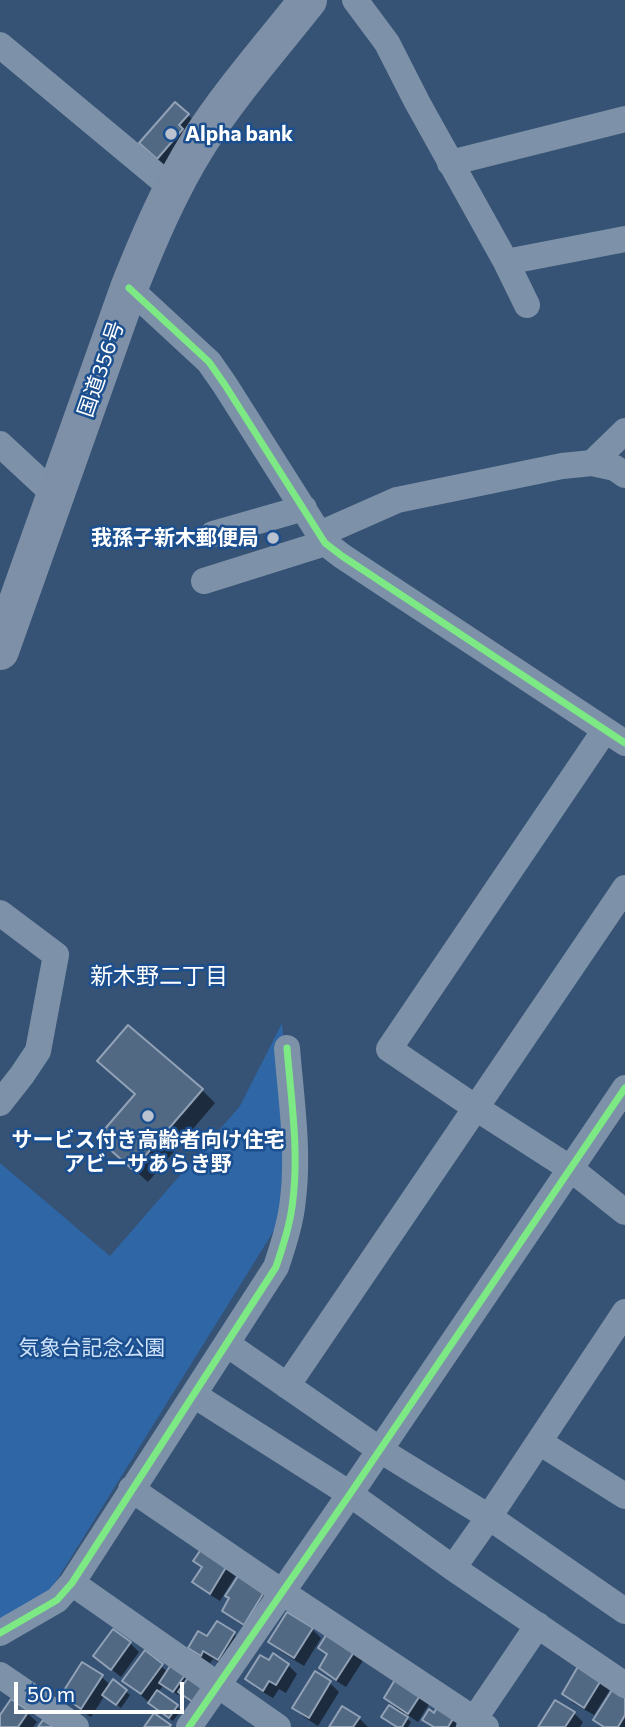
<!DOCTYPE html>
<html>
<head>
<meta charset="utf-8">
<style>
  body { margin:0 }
  #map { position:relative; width:625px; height:1727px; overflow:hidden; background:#365274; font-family:Commissioner,sans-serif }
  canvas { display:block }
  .scale { position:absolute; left:14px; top:1682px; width:170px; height:32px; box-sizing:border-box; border:4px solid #fff; border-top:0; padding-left:9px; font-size:21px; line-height:24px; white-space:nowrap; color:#fff; -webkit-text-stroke:5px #1b4f8f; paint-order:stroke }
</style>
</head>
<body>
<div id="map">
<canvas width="625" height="1727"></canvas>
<div class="scale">50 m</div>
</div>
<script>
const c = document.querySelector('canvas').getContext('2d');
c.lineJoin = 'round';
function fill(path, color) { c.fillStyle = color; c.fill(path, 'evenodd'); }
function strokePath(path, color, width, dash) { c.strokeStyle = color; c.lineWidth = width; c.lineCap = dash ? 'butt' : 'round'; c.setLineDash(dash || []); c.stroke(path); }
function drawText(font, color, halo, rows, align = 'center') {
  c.font = font + ' Commissioner,"Noto Sans JP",sans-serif'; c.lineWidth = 5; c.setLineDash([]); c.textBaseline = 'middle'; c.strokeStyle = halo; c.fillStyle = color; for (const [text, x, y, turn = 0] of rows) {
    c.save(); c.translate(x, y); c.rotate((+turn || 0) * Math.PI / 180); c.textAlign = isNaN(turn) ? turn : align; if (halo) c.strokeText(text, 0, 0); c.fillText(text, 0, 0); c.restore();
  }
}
fill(new Path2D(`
  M282,1023L289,1093L278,1224L52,1588L0,1620V1163L110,1256L240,1106Z`), '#2f66a5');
fill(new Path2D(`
  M188,115L197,124L167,167L150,152Z
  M99,1061L202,1090L215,1103L148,1182L113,1151L136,1095Z
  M202,1550L236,1575L220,1601L204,1591L195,1582L203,1569L196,1561Z
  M241,1575L274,1599L253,1632L233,1619L224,1610Z
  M312,1629L321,1638L304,1666L280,1651L271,1642Z
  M234,1634L243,1643L228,1668L213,1659L210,1663L199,1656L190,1647L208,1639Z
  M329,1634L364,1659L346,1687L330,1677L321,1668L328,1656L320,1648Z
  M130,1643L139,1652L121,1677L95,1656Z
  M145,1653L168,1672L173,1665L210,1688L180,1692L178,1695L164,1685L158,1692L181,1710L173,1721L154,1707L124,1680Z
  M269,1662L288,1665L297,1674L286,1693L279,1689L273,1698L256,1688L247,1679Z
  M83,1665L102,1677L111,1686L114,1682L130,1695L121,1708L105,1695L91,1717L72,1704L63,1695Z
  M581,1666L611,1688L594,1715L573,1703L564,1694Z
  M316,1674L330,1683L339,1692L318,1726L304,1717L295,1708Z
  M397,1680L429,1704L418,1722L405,1713L404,1715L411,1722L408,1727H397L383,1717L399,1711L386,1698Z
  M625,1700V1727H603L596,1720Z
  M27,1713L37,1722L33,1727H0V1718Z
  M574,1713L583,1722L580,1727H541Z
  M359,1718L368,1727H331Z
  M459,1719L455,1727H434L425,1720Z`), '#0007');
const building = new Path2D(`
  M175,102L189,114L179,125L183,129L157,159L139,143Z
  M128,1025L203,1089L133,1170L97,1138L135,1094L97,1061Z
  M202,1548L228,1564L210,1594L192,1582L202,1567L193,1561Z
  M240,1573L266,1589L244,1625L222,1611L229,1598L225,1596Z
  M287,1612L313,1628L294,1658L268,1642Z
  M217,1621L235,1632L218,1660L203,1651L201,1656L188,1648L198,1631L207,1636Z
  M113,1629L131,1642L111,1670L93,1656Z
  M328,1632L356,1649L336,1680L319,1668L327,1654L318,1648Z
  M145,1650L163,1664L141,1694L122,1681Z
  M273,1653L289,1664L276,1685L269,1681L263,1691L245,1679L260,1655L269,1660Z
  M82,1662L103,1675L81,1709L61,1695Z
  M172,1663L187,1672L173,1692L159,1683Z
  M580,1663L603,1677L584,1708L562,1694Z
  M315,1671L331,1681L309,1718L292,1708Z
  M192,1672L207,1682L193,1702L178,1692Z
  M396,1678L421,1694L408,1714L384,1698Z
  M113,1679L127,1690L116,1705L102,1695Z
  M157,1690L178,1705L169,1718L148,1703Z
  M612,1690L625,1698V1715L618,1727H604L593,1720Z
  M11,1699L29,1711L18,1727H0V1715Z
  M555,1700L575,1712L565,1727H538Z
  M439,1703L456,1714L448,1727H434L422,1720L429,1709L434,1713Z
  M389,1705L408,1717L402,1727H397L381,1717Z
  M342,1706L360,1717L353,1727H329Z
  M154,1713L171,1725L169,1727H144Z
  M43,1720L54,1727H38Z`);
fill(building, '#526984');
strokePath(building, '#92a2b6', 2);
strokePath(new Path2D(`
  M355,0L387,43L417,102L506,262L527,305
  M0,45L173,189
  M450,163L625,119
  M506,262L625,239
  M129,288L209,362L225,385L325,543L342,556L625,743
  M0,444L56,496
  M592,463L625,431
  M213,534L304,508
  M320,534L397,500L562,466L592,463L615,468L625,475
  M204,581L325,543
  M605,730L389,1049L476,1108L571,1169L625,1212
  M0,913L56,955L38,1051L22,1075L0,1103
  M227,1344L380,1450L489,1517L625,1611
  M287,1386L625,888
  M194,1395L350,1494L453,1568L625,1685
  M539,1442L625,1496
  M131,1489L282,1592L486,1727
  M453,1568L489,1517L625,1312
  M72,1583L278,1727
  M0,1633L57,1600L72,1583L276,1267C283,1246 291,1222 293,1199C299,1150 291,1098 287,1048
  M0,1675L76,1727
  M189,1727L350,1494L625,1088
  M469,1727L538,1625`), '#7d92a8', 26);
strokePath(new Path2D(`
  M0,651L129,288C149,238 170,188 199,142C231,92 271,47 308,0`), '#7e90a7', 38);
strokePath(new Path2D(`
  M129,288L209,362L225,385L325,543L342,556L625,743
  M0,1633L57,1600L72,1583L276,1267C283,1246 291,1222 293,1199C299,1150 291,1098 287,1048
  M189,1727L350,1494L625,1088`), '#7ce984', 7);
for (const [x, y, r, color] of [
  [171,134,7,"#b9c2ce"],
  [273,538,7,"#b9c2ce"],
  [148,1116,7,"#b9c2ce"]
]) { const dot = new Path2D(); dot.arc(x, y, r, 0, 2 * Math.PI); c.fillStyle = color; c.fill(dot); strokePath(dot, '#1b4f8f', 2.5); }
drawText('bold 21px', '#fff', '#1b4f8f', [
  ["Alpha bank",185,134],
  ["我孫子新木郵便局",259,538,"right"],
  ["サービス付き高齢者向け住宅",148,1140,"center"],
  ["アビーサあらき野",148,1164,"center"]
], 'left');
drawText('21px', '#fff', '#1b4f8f', [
  ["国道356号",101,369,-71]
]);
drawText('21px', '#cfe3fa', '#1b4f8f', [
  ["気象台記念公園",92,1348]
]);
drawText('23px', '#fff', '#1b4f8f', [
  ["新木野二丁目",159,976]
]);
</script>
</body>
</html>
